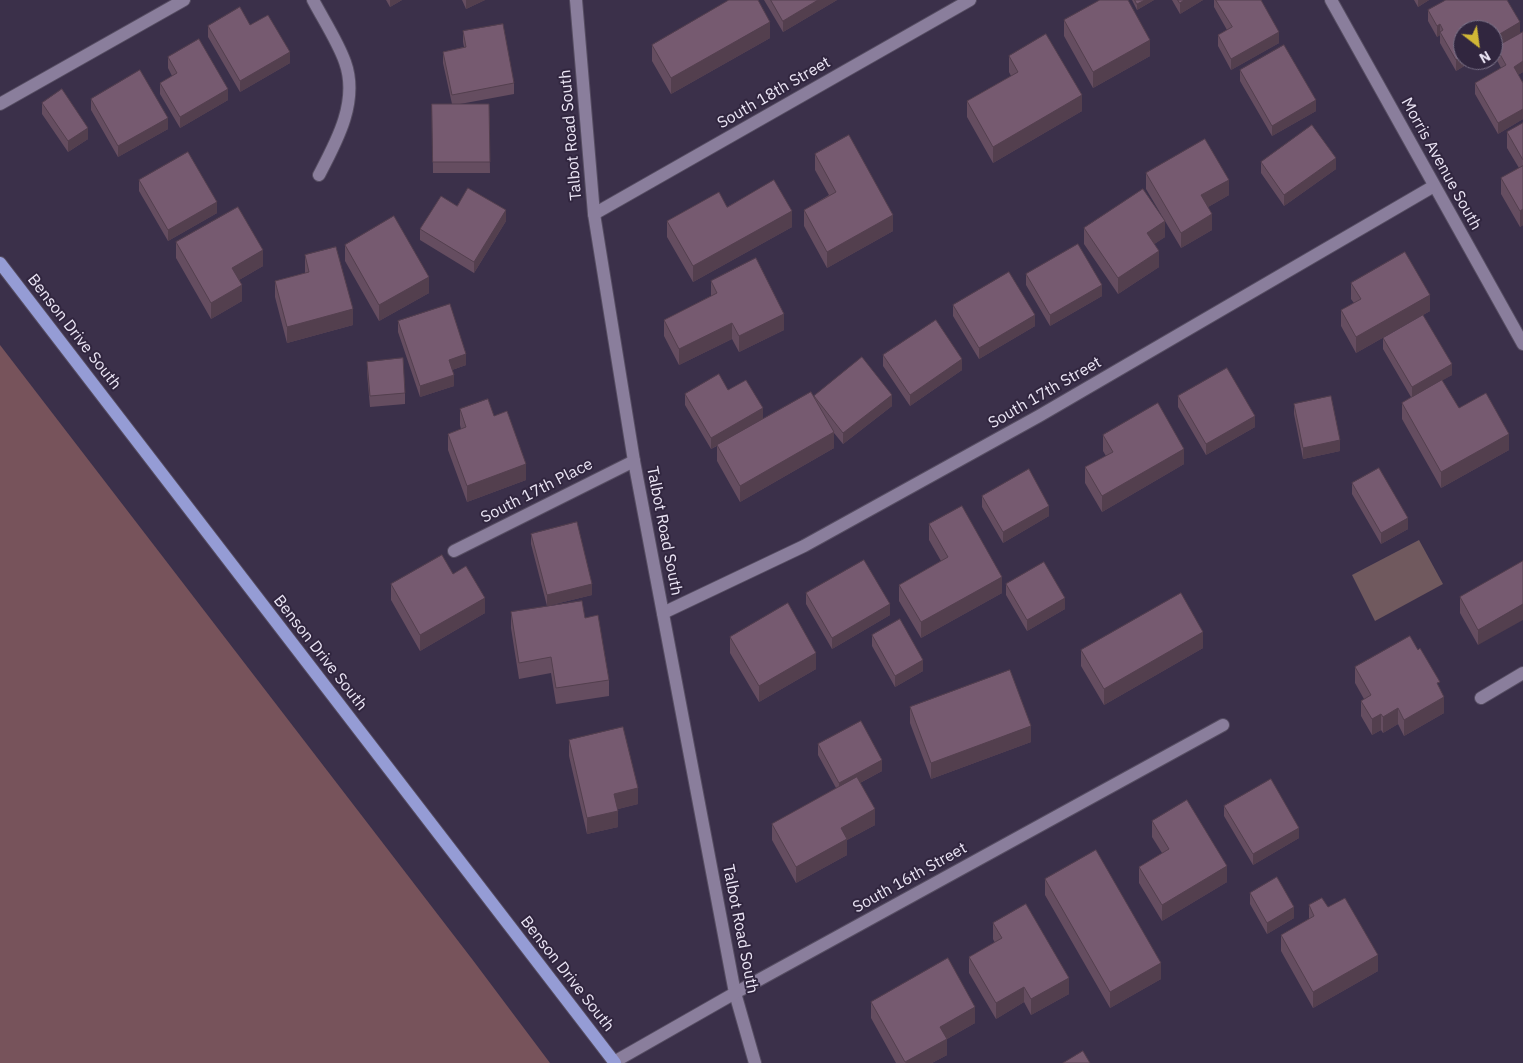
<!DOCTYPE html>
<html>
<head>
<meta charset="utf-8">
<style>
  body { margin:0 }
  #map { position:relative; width:1523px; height:1063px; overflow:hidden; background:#3b304a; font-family:"IBM Plex Sans",sans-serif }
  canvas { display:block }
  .north { position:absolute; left:1453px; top:20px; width:50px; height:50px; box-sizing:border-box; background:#31263f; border:1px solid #7b7288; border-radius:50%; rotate:150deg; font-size:14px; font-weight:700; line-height:20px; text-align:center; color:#ebe5f5 }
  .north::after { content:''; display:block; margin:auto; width:18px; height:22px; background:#d1b736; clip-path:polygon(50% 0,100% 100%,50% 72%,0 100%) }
</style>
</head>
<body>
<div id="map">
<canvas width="1523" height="1063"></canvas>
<div class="north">N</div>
</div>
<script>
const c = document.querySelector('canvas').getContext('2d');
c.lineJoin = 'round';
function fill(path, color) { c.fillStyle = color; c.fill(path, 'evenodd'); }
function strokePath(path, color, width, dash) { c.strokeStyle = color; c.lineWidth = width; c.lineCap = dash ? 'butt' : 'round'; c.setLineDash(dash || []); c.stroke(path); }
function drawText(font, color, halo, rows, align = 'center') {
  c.font = font + ' "IBM Plex Sans",sans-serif'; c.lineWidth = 4; c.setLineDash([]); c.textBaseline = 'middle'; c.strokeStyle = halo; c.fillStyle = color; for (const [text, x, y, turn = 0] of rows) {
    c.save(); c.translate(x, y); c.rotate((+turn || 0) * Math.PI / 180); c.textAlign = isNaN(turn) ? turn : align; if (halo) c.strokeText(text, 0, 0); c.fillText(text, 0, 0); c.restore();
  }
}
fill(new Path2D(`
  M1419,540L1443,584L1375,621L1352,575Z`), '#70595e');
fill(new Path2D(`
  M0,345L472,959L550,1063H0Z`), '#77535b');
const lane = new Path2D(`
  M1481,698L1523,673`);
const street = new Path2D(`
  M313,0C323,19 338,42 345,62C359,101 337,141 319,175
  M1331,0L1523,344
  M0,104L184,0
  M594,214L970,0
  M454,551L634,461
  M663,613L804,546L1039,416L1434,186
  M755,1063L735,993L1223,725`);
const secondary = new Path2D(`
  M576,0L594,214L634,461L735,993L614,1062`);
const primary = new Path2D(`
  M0,263L615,1063`);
strokePath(lane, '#564d62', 14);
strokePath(street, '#564d62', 14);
strokePath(secondary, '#564d62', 14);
strokePath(primary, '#564d62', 14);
strokePath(lane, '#8a7e9c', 12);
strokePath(street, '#8a7e9c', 12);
strokePath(secondary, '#8a7e9c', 12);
strokePath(primary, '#959cd5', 12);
fill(new Path2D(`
  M386,0H402L390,7Z
  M462,0H485L466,9Z
  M764,0H837L783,32Z
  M1132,0H1154L1137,10Z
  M1172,0H1203L1180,14Z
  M1214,0H1261L1279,43L1231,70L1218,46V35L1227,30L1214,7Z
  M1414,0H1429L1418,7Z
  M1428,10L1520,33L1523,32V72L1518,75L1523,83V119L1498,134L1475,94V83L1501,68L1496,58V47L1456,71L1440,43V35L1437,37L1428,21Z
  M1064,20L1150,56L1093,88L1064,36Z
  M250,25L290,63L240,92L208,37V26Z
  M463,31L514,83V94L460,104H489L490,173H433L432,104H452L443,63V52L464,47L463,42Z
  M770,38L671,94L652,61V45Z
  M1009,56L1082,111L993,163L967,117V101L1011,76L1009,72Z
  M168,57L228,100L180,128L160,94V83L172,76L168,68Z
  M1240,70L1316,111L1272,136L1240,81Z
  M91,99L168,129L118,157L91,110Z
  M42,103L88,139L68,152L42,114Z
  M1523,123V225L1520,227L1501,194V178L1519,168L1507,148V132Z
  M815,154L893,231L827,268L804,226V210L829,195L815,170Z
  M1261,162L1336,169L1284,206L1261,173Z
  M1146,173L1229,195L1208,207L1212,230L1181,248L1146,189Z
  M139,180L217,213L168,241L139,191Z
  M457,206L506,221L474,273L420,240V229Z
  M727,207L792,227L693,282L667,237V221Z
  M1084,228L1165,237L1154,244L1159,267L1118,294L1084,244Z
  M176,242L263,266L239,280L242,301L211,319L176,258Z
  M345,245L429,293L379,321L345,261Z
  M305,255L353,325L287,343L275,297V281L305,273Z
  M1026,274L1102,296L1050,326L1026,285Z
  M711,281L784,330L739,352L732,339L679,365L664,336V320L711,296Z
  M1351,283L1430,311L1356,353L1341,326V310L1354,303L1351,299Z
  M953,305L1035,326L979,359L953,316Z
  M398,321L466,365L452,370L454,386L420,397L398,332Z
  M1383,338L1452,375L1442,380L1459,408L1509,450L1441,488L1402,419V403L1411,397L1383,349Z
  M883,355L962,370L910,406L883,366Z
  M367,362L405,393V404L370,407L367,373Z
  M728,390L763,419L814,397L892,406L843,444L834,433V448L740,502L717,461V446L711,449L685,405V394Z
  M1178,396L1255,427L1206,455L1178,407Z
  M1294,404L1340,451L1303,459L1294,414Z
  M460,409L494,416L526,480L467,502L448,450V434L461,429L460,425Z
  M1103,435L1184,464L1102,512L1085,483V467L1106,456L1103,451Z
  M1352,483L1408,529L1381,544L1352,494Z
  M982,496L1049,516L1003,543L982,507Z
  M929,524L1002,593L921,638L899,601V585L941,561L929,540Z
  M531,534L592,595L547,606L531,544Z
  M1523,561L1478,645L1460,613V597Z
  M453,574L485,613L420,651L391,600V584Z
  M1006,584L1065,609L1027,631L1006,595Z
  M806,593L890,615L832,649L806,604Z
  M511,612L585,618L609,680V696L556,704L551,673L519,679L511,628Z
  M872,635L923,671L895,687L872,646Z
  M730,637L816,669L759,702L730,653Z
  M1203,648L1104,705L1081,666V650Z
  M1355,667L1440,689L1444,713L1404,736L1398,724L1383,733L1381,730L1372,735L1361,716V701L1364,699L1355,683Z
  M910,707L1031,742L931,779L910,723Z
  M569,740L638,804L618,809V827L587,834L569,756Z
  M818,744L882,771L860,783L875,825L847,840V855L796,883L772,840V824L836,788L818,755Z
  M1224,806L1299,838L1253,865L1224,816Z
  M1152,821L1227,882L1162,921L1139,883V867L1162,853L1152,837Z
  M1045,879L1161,979L1110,1008L1045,895Z
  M1250,893L1294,918L1267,934L1250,904Z
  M1309,905L1328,907L1378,971L1313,1008L1281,951V935L1309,919Z
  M993,923L1069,994L1031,1015L1024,1002L996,1019L969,973V957L995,943L993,939Z
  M871,1002L975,1023L947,1039V1055L932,1063H896L871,1018Z`), '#654d60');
fill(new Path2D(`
  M390,0H402L390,7Z
  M466,0H485L466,9Z
  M818,0H837L783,32V21Z
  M1145,0H1154L1137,10V4Z
  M1184,0H1203L1180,14V3Z
  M1418,0H1429L1418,7Z
  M770,22V38L671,94V78Z
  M1520,22V33L1493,49V38Z
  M1440,24V35L1437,37V26Z
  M1279,32V43L1231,70V59Z
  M1150,40V56L1093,88V72Z
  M290,52V63L240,92V81Z
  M1463,55V60H1474L1456,71V60Z
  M1523,61V72L1514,77V67Z
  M228,89V100L180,128V117Z
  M1082,95V111L993,163V147Z
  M1316,100V111L1272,136V126Z
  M1523,109V119L1498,134V123Z
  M168,118V129L118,157V146Z
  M88,128V139L68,152V141Z
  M1336,158V169L1284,206V195Z
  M1229,180V195L1201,211V195Z
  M217,202V213L168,241V230Z
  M1523,209V225L1520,227V211Z
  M506,210V221L474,273V262Z
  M792,211V227L693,282V266Z
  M1212,214V230L1181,248V233Z
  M893,215V231L827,268V252Z
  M1165,221V237L1147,249V233Z
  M263,250V266L232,284V268Z
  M1159,251V267L1118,294V278Z
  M429,277V293L379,321V305Z
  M242,285V301L211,319V303Z
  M1102,285V296L1050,326V315Z
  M1430,295V311L1356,353V337Z
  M353,309V325L287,343V327Z
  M784,314V330L739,352V336Z
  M1035,315V326L979,359V348Z
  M732,323V339L679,365V349Z
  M466,354V365L449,371V360Z
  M962,359V370L910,406V395Z
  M1452,364V375L1412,398V387Z
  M454,375V386L420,397V386Z
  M892,395V406L843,444V433Z
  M763,408V419L711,449V438Z
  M1255,416V427L1206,455V444Z
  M834,432V448L740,502V486Z
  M1509,434V450L1441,488V472Z
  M1340,440V451L1303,459V448Z
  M1184,449V464L1102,512V496Z
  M526,464V480L467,502V486Z
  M1049,506V516L1003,543V532Z
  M1408,518V529L1381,544V533Z
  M1002,577V593L921,638V622Z
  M592,584V595L547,606V595Z
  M485,598V613L420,651V635Z
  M1065,598V609L1027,631V620Z
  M890,604V615L832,649V638Z
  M1523,604V620L1478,645V630Z
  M1203,632V648L1104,705V689Z
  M816,653V669L759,702V686Z
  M923,660V671L895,687V676Z
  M1444,697V713L1404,736V720Z
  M1398,708V724L1383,733V717Z
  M1381,714V730L1372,735V719Z
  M1031,726V742L931,779V763Z
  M882,760V771L839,794V783Z
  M638,788V804L614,810V794Z
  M875,809V825L847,840V855L796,883V867L841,828Z
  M618,811V827L587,834V818Z
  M1299,828V838L1253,865V854Z
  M1227,866V882L1162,921V905Z
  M1294,907V918L1267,934V923Z
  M1378,955V971L1313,1008V992Z
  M1161,963V979L1110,1008V992Z
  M1069,978V994L1031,1015V999Z
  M1024,987V1002L996,1019V1003Z
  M975,1007V1023L947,1039V1055L932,1063H905L940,1027Z`), '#533f4e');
const building = new Path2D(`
  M729,0H758L770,22L671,78L652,45Z
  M771,0H818L783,21Z
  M1100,0H1128L1150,40L1093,72L1064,20Z
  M1135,0H1145L1137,4Z
  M1178,0H1184L1180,3Z
  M1216,0H1261L1279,32L1231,59L1218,35L1232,27Z
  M1446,0H1507L1520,22L1493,38V30H1463V55L1456,60L1440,32L1443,30L1440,24L1437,26L1428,10Z
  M240,7L250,25L268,15L290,52L240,81L208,26Z
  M503,24L514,83L452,95L443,52L466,47L463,31Z
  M1523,32V61L1514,67L1523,83V109L1498,123L1475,83L1506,65L1496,47Z
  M1046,34L1082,95L993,147L967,101L1018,72L1009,56Z
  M199,39L228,89L180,117L160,83L177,73L168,57Z
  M1284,45L1316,100L1272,126L1240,70Z
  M140,70L168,118L118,146L91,99Z
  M62,89L88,128L68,141L42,103Z
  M432,104H489L490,162H433Z
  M1523,123V160L1507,132Z
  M1312,125L1336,158L1284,195L1261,162Z
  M849,135L893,215L827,252L804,210L836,192L815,154Z
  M1205,139L1229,180L1201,195L1212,214L1181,233L1146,173Z
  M188,152L217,202L168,230L139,180Z
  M1523,166V209L1520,211L1501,178Z
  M774,180L792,211L693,266L667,221L719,192L727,207Z
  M468,188L506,210L474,262L420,229L441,196L457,206Z
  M1143,189L1165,221L1147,233L1159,251L1118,278L1084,228Z
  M238,207L263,250L232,268L242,285L211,303L176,242Z
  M394,216L429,277L379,305L345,245Z
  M1078,244L1102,285L1050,315L1026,274Z
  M336,247L353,309L287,327L275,281L309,272L305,255Z
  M1405,252L1430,295L1356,337L1341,310L1361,299L1351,283Z
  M756,258L784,314L739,336L732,323L679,349L664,320L717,293L711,281Z
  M1009,272L1035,315L979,348L953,305Z
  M450,304L466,354L449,360L454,375L420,386L398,321Z
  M1423,315L1452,364L1412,387L1383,338Z
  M936,320L962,359L910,395L883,355Z
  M862,357L892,395L843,433L814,396Z
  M403,358L405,393L370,396L367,362Z
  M1227,368L1255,416L1206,444L1178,396Z
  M719,374L728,390L746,380L763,408L711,438L685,394Z
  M1442,380L1459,408L1486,393L1509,434L1441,472L1402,403Z
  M811,392L834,432L740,486L717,445Z
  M1331,396L1340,440L1303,448L1294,404Z
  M488,399L494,416L507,411L526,464L467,486L448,434L466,427L460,409Z
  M1158,403L1184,449L1102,496L1085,467L1113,452L1103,435Z
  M1379,468L1408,518L1381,533L1352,483Z
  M1029,469L1049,506L1003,532L982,496Z
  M962,506L1002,577L921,622L899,585L948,557L929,524Z
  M577,522L592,584L547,595L531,534Z
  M442,555L453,574L466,566L485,598L420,635L391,584Z
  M864,560L890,604L832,638L806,593Z
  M1523,561V604L1478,630L1460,597Z
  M1044,562L1065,598L1027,620L1006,584Z
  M1181,593L1203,632L1104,689L1081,650Z
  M582,601L585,618L598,615L609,680L556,688L551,657L519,663L511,612Z
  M788,603L816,653L759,686L730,637Z
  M900,619L923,660L895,676L872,635Z
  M1410,636L1418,650L1420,648L1440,682L1437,683L1444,697L1404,720L1398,708L1383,717L1381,714L1372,719L1361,701L1371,695L1355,667Z
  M1010,670L1031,726L931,763L910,707Z
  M861,721L882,760L839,783L818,744Z
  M623,727L638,788L614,794L618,811L587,818L569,740Z
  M857,777L875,809L841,828L847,839L796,867L772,824Z
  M1271,779L1299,828L1253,854L1224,806Z
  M1187,800L1227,866L1162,905L1139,867L1169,849L1152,821Z
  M1096,850L1161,963L1110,992L1045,879Z
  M1277,877L1294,907L1267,923L1250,893Z
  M1322,898L1328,907L1345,898L1378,955L1313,992L1281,935L1314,916L1309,905Z
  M1026,904L1069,978L1031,999L1024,987L996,1003L969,957L1002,938L993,923Z
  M948,958L975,1007L940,1027L947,1039L905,1062L871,1002Z
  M1083,1051L1090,1063H1063Z`);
fill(building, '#765a70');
strokePath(building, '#533f4e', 1);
drawText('16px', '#ebe5f5', '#31263f', [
  ["South 18th Street",774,93,-30],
  ["Talbot Road South",571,135,-95],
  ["Morris Avenue South",1441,164,61],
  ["Benson Drive South",74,332,52],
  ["South 17th Street",1045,393,-30],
  ["South 17th Place",537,491,-27],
  ["Talbot Road South",664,531,79],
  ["Benson Drive South",320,653,52],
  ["South 16th Street",910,878,-29],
  ["Talbot Road South",740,929,79],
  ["Benson Drive South",567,974,52]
]);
</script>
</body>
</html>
